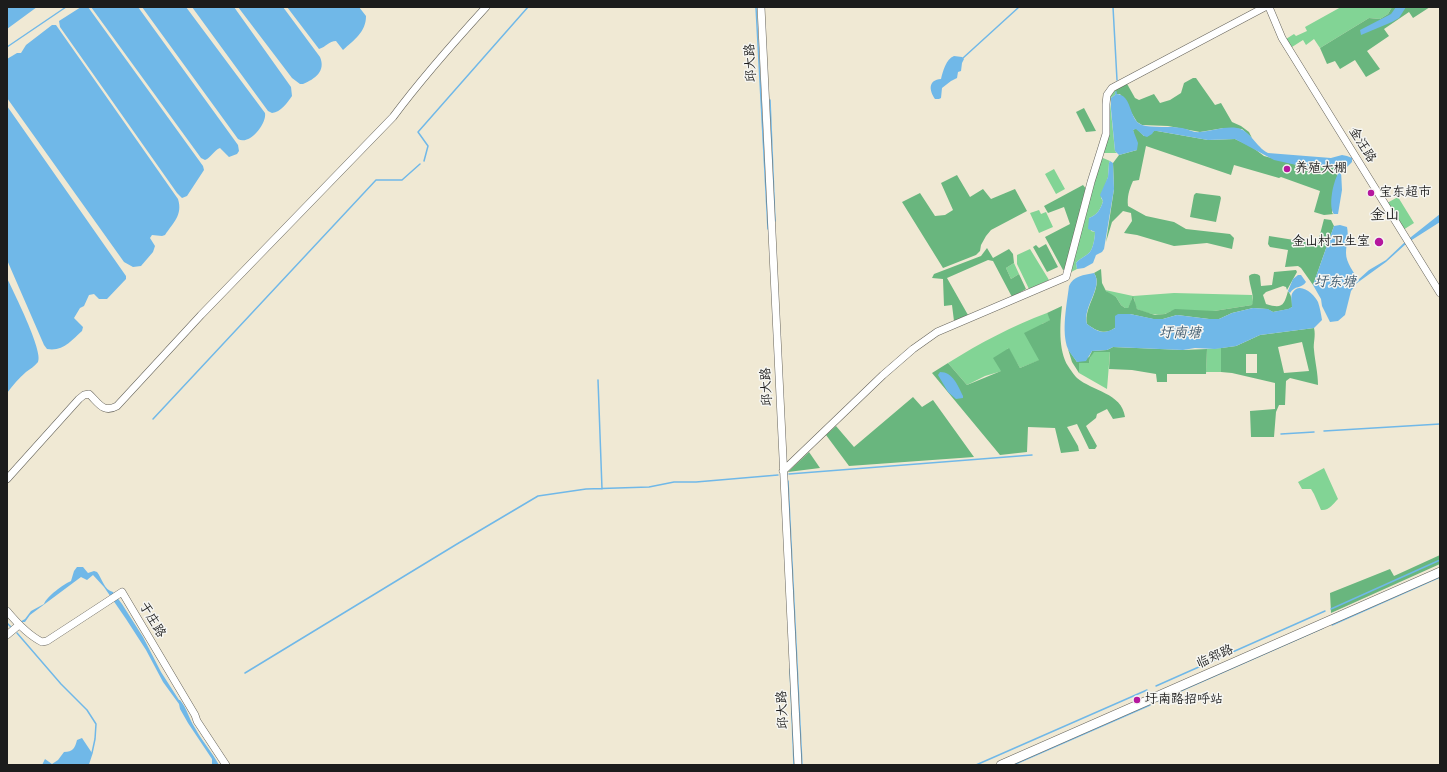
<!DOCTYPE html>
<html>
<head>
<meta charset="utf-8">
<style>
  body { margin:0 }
  #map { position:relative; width:1447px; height:772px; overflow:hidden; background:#f0e9d4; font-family:Pangolin,sans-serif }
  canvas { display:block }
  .frame { position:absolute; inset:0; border:8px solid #1c1c1c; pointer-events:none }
</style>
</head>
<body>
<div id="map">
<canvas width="1447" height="772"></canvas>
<div class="frame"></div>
</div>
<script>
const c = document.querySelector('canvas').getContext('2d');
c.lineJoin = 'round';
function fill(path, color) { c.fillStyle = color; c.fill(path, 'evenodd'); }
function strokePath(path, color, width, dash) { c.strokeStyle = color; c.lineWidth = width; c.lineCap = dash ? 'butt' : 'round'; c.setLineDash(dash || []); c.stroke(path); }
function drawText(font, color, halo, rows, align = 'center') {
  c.font = font + ' Pangolin,"LXGW WenKai TC",sans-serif'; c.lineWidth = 3; c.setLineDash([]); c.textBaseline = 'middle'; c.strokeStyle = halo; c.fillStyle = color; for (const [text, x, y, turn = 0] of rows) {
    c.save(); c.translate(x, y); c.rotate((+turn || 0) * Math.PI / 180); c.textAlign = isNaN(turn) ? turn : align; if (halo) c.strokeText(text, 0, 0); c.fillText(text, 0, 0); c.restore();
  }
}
fill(new Path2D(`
  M1341,7H1392L1388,14L1380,19L1369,18L1320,48L1314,39L1306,45L1303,40L1292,47L1286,39L1294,34L1296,36L1307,31L1305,27Z
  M1116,88V94L1111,98L1110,102L1115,151L1117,153H1104V151L1108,98Z
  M1103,158L1110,161L1109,163L1108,177L1101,198L1103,201C1101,209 1097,215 1089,218L1091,231L1095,232C1095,238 1093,249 1089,253C1085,257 1080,258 1076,263L1077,269L1071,272L1081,228L1101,160Z
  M1054,169L1065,189L1056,194L1045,174Z
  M1398,197L1414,223L1403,230L1387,203Z
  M1039,210L1041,214L1046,212L1053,227L1039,233L1030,213Z
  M1030,249L1049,280L1029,289L1017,264V255Z
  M1014,263L1019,274L1011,279L1006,268Z
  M1105,290L1133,296L1174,293L1252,295L1253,302L1252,305L1214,311H1171C1160,318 1149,314 1137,309L1135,305L1134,298H1132L1131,302L1128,308H1125L1121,305L1116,297L1112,296Z
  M1047,313L1051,320L1042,324L1040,360L1020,368L1008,348L1002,371L985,376L967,385L948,363C980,343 1012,326 1047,313Z
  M1221,348V372H1206L1207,349Z
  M1093,352H1110L1107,389L1079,373V363H1089L1090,358Z
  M1324,468L1338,499C1333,504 1329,511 1321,510L1314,494L1311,489H1302L1298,482Z`), '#82d495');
fill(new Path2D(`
  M1392,7H1430L1413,18L1409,12L1384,29L1389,36L1367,51L1380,69L1366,77L1355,60L1340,69L1335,61L1327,64L1320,48L1369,18L1380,19L1388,14Z
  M1193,78H1196L1215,105L1221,103L1232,122L1241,126L1249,132L1252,138L1242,129L1224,128L1200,132L1168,126L1142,125L1137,122L1120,94H1116V88L1126,82L1135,98L1139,100L1154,94L1160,103L1170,100L1181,93L1184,83Z
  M1084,108L1096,131L1086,132L1076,112Z
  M1136,128L1144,136L1154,131H1157L1208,140L1235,139L1252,147L1264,156L1301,166H1333L1337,168L1338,170L1332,213L1334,214L1324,215L1314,212L1320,191L1281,177L1279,178L1234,165L1231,175L1146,146L1139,180L1133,181C1129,190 1127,197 1128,206L1146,216L1174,222L1186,229L1230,234L1234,238L1232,249L1207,243L1174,246L1137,235L1124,233L1132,221L1131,213L1123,211L1112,222L1106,242L1114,189L1113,163L1119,155L1137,150L1133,130Z
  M957,175L970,197L983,189L991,199L1015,189L1027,211L991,230L986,236L981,245L980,251L976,255L943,268L902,202L920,193L935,216L945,215L953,210L941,183Z
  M1083,185L1087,190L1067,269L1063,270L1045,237L1070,224L1064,207L1048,213L1044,206Z
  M1196,193L1220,196L1221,198L1216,222L1190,217L1194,195Z
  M1324,219L1331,220L1334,226L1313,285L1301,268L1298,266L1285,267L1288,250L1270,247L1268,244L1269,236L1313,243L1318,242Z
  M1046,244L1058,267L1047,272L1033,247L1036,245L1039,248Z
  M987,248L993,258L1009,249L1013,254L1014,263L1006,268L1011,279L1019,274L1026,289L1012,297L993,261L988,260L947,278L968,315L954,321L952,305L944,306L943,279L932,278L934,274L981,256Z
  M1101,269L1102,283L1106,291L1116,297L1121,305L1125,308H1128L1133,296L1137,309L1155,315L1165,314L1175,309L1214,311L1252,305C1255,296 1249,285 1249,276C1252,273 1257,273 1260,276L1261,286L1272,285L1274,272L1296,270L1297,272L1287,290L1286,287L1283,286L1266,292L1263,295L1266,304C1282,309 1284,306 1288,291C1292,296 1292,301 1292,307L1289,309L1273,312L1267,309L1253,308L1232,313L1219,319H1209L1177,315L1163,319H1153L1130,314C1114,329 1108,340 1087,324C1083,307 1104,287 1094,273Z
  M1062,306C1060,323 1058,350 1068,366C1070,369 1074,375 1077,378C1092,391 1122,393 1125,417L1113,419L1107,409L1097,414L1096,418L1086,426L1097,446L1095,449H1089L1077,424L1067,427L1078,446L1079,451L1061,453L1055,428L1028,427L1027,452L1000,455L932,373L948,363L967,385L1001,371L993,358L1009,348L1020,368L1039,360L1024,333L1050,320L1047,313Z
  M1314,328C1316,336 1313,343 1314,350C1315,362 1318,373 1318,385L1290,378L1286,381L1285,405H1279L1276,412L1274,437H1251L1250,411L1275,409V383L1232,373L1221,372V348L1236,346L1260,335ZM1302,342L1309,371L1284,373L1278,347ZM1246,354H1257V373H1246Z
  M1113,347L1183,350L1207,349L1206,374H1167V382H1157L1156,374L1132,370L1109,369L1110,352H1094L1090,358L1089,363H1079V373L1072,362L1068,349L1077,362L1089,357L1092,351L1107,350Z
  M913,397L922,407L933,400L974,457L849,466L826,435L836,426L854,447Z
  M809,452L820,468L788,472Z
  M1440,555V564L1331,613L1330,593L1390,569L1394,576Z`), '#69b67e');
fill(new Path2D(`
  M7,7H37L7,29Z
  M81,7H88L203,166L204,170L187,196L182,198L177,193L60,27L59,21Z
  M91,7H138L238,145L239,151L237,154L229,157L220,148C214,150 211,158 205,160L201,158Z
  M142,7H186L265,113C267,124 249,146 238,139Z
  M192,7H234L291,87L292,96C287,103 281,112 272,113L268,111Z
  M238,7H283L320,57C326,71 315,79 303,84H300L292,78Z
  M287,7H359L366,16C366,32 354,40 343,50L336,41C329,41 326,47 319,49Z
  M1396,7H1406L1399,18L1392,22L1361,35L1360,30L1391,14Z
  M52,25H56L178,199C183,215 173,223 165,235L162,236L152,235L150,238L155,246L153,252L141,266L133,267L124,262L7,98V59L17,53H21L26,45Z
  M954,56L962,57L964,59L962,63L961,71L958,72L957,78L951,81L942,88L941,98L939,99H935C929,90 928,80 941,79C943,71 946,59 954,56Z
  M1116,94C1133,94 1128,120 1142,125C1151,128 1171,126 1182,128C1188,129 1194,133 1200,132C1212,131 1225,126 1237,128C1250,130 1256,147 1268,153L1331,158L1342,155L1347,156L1352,158V162L1347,167L1341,170L1342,190L1338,214H1334C1328,207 1333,182 1338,174L1337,168L1327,165L1301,166L1274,160L1235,139L1208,140L1157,131H1154L1152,134L1147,137L1144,136L1136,129L1133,130L1138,143L1137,150L1119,155L1115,151L1111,109V98Z
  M7,106L126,276V279L107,299H99L94,294L89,295L84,306L80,308L74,318L83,327L82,331C72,340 63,352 47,349L44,345L7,260Z
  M1110,161L1113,163L1114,189L1104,249L1102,252L1096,255L1093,263L1084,268L1077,269L1076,263C1080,258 1085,257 1089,253C1093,249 1095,238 1095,232L1088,229L1089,218C1097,215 1101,209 1103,201L1100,195L1108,177L1109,163Z
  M1440,214V222L1407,243L1386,262L1357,283L1351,291L1345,315L1338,321L1330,322L1322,306L1321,299L1313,285L1334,226L1340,225L1347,227C1349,237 1346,244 1346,253C1346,263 1354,272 1358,280L1369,270L1386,260L1406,241Z
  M1094,273C1104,287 1082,307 1087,324C1098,332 1103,335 1115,328V316L1118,314H1130L1154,319H1163L1177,315L1209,319H1219L1232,313L1253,308L1268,309L1273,312L1288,309L1292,307C1292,302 1290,296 1293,292C1300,281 1315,295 1318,302C1320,308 1321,314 1322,320L1314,328L1260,335L1236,346L1215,349L1195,348L1183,350L1113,347L1107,350L1092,351L1086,361L1077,362C1074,358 1070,353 1068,349C1061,332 1067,303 1069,286C1073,276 1084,275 1094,273Z
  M1298,275H1301L1306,282C1301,289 1295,285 1290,293L1288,291L1293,279Z
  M7,278C13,291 44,352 38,362C35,366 30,369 26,372C19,378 13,385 7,393Z
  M940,372C953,372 958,386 963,396V398L956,399L948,392L938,375Z
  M77,567H83L88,573L94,571L97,572C102,578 104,590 113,592L122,604L143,637L161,672L179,700H180C187,708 189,719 195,728C202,741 212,752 219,765H212V759L188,723L180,709L179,704L163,682L146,650L126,619L104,587L93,575L87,580L81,577L30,615L25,622H21L12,628L11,627L25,619L31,611L44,604C47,596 64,584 71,581L74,571Z
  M82,738L92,753L88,765H42L45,759L52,764L58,760L64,752C73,752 75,748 77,740Z`), '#70b8e8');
strokePath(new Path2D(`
  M756,7L768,229
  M1113,7L1117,80
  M7,47L66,7
  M963,58L1019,7
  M1116,94V92
  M770,100L775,221
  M424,161L428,146L418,132L528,7
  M598,380L602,489
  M153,419L376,180H402L420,164
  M1324,431L1440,424
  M1281,434L1314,432
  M787,474V475
  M789,474L1032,455
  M788,481L802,765
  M1331,609L1440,560
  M7,623L12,628
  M1332,625L1440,577
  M17,633L61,684L87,710L96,724L95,739L92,753
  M790,669L794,765
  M245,673L457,544L538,496L586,489L649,487L674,482H696L778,475
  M1156,686L1325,611
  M1158,701L1323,628
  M88,765L92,753
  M976,765L1147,690
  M1013,765L1150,705`), '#70b8e8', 1.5);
const minor = new Path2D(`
  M761,7L798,765
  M1269,7L1282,38L1440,293
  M783,471L883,375L913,349L937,332L1066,277L1091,182L1106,134V104L1107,95L1112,88L1265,7
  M7,479L79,399L84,395L89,394C98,402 103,414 117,406L201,315L393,117C422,78 454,42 486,7
  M7,611C17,623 28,635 42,642L47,641L122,592L195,715L197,721L226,765
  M7,635L19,625`);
const major = new Path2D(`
  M1001,765L1440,572`);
strokePath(minor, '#66645c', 8);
strokePath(major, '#66645c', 10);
strokePath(minor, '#fff', 7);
strokePath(major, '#fff', 9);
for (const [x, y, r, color] of [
  [1287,169,4,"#b5179e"],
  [1371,193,4,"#b5179e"],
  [1379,242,5,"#b5179e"],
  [1137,700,4,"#b5179e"]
]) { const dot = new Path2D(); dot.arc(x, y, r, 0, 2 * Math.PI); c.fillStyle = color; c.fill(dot); strokePath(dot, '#f6f6f2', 1.5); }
drawText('13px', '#1c1c1c', '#f6f6f2', [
  ["邱大路",751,63,-93],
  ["金汪路",1362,145,58],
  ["邱大路",767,387,-93],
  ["于庄路",152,620,59],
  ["临郑路",1215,657,-24],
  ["邱大路",783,710,-93]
]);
drawText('13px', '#1c1c1c', '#f6f6f2', [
  ["养殖大棚",1295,169],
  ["宝东超市",1379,193],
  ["金山村卫生室",1370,242,"right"],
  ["圩南路招呼站",1145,700]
], 'left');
drawText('italic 14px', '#3e5a6e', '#f6f6f2', [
  ["圩东塘",1335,282],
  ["圩南塘",1180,333]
]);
drawText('15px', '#1c1c1c', '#f6f6f2', [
  ["金山",1385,215]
]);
</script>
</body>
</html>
